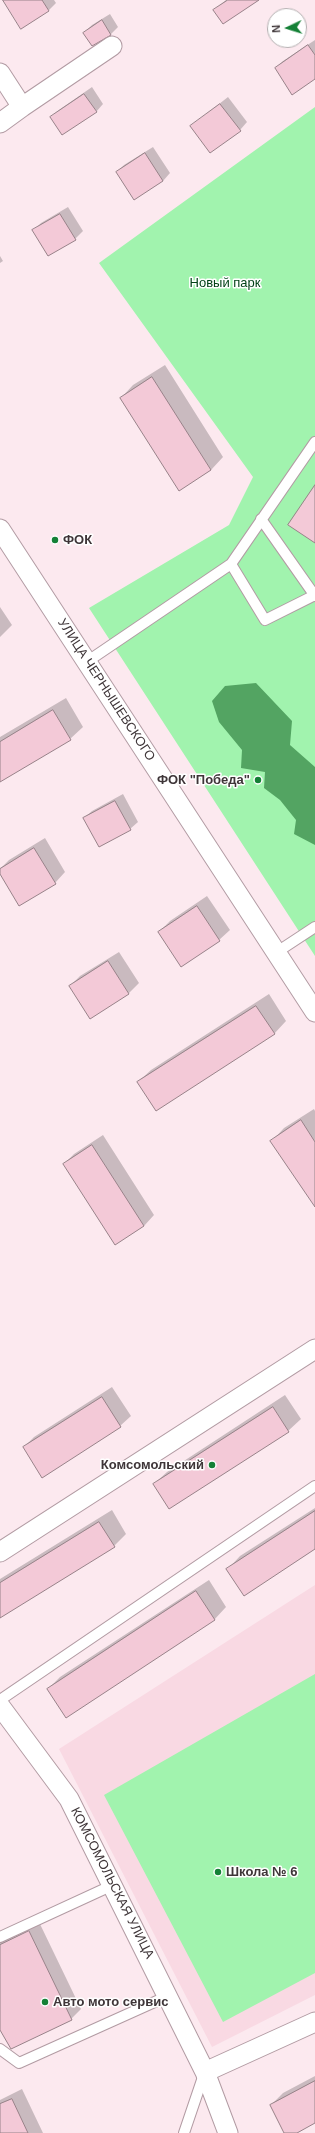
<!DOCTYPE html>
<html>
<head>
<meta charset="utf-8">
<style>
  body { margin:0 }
  #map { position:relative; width:315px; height:2133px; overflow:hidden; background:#fce9ef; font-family:Arial,sans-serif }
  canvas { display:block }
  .north { position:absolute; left:267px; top:8px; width:40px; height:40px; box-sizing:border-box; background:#fff; border:1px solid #b2aeaf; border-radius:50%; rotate:266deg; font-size:11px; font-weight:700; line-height:16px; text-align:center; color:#3e3538 }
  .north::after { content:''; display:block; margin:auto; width:14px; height:18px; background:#148036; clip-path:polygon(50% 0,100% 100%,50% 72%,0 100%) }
</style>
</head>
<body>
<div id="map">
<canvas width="315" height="2133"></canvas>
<div class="north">N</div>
</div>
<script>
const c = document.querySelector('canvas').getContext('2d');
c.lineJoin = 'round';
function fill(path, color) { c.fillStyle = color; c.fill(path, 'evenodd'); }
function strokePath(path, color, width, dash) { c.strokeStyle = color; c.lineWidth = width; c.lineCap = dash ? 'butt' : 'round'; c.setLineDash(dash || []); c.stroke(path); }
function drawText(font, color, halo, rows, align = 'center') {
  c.font = font + ' Arial,sans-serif'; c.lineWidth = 3; c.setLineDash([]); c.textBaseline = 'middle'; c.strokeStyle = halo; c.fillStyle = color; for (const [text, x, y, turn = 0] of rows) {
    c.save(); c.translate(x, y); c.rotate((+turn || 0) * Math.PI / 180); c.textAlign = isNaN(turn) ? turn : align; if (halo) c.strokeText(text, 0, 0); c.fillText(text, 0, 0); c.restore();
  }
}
fill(new Path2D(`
  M315,1585V1995L212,2047L59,1749Z`), '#f9d9e3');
fill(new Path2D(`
  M315,107V956L89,608L229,525L253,477L99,263Z
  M315,1674V1973L223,2022L104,1795Z`), '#a1f3ae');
fill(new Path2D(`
  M256,683L292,721L290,745L315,767V845L294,834L296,820L280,800L264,788L265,772L241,768L242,750L219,722L212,701L225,686Z`), '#53a462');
fill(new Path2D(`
  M9,0H54L56,3L49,10Z
  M226,0H255L214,10Z
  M110,14L118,27L111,34L84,33L92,25Z
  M315,40V78L276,68L283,61Z
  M92,87L103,104L96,112L51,117L59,110Z
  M228,97L247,122L240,130L191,126Z
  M153,147L170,173L163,181L117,172L124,165Z
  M68,207L83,231L75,239L34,230L41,223Z
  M0,256L3,261L0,263Z
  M165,365L223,457L211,470L179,490L121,398L133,385Z
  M0,607L12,625L0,637Z
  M66,698L83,727L70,739L0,781V737Z
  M123,794L138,822L130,829L84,818L92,811Z
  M45,838L65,872L55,883L0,873V869L9,860Z
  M207,896L230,930L219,940L159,932L170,921Z
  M119,952L139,983L128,994L70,986L80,976Z
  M269,994L286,1021L274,1034L138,1082L151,1070Z
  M314,1109L315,1111V1206L272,1141L284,1128Z
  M103,1135L154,1215L144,1226L64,1164L74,1154Z
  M112,1387L131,1416L120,1426L24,1447L34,1437Z
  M285,1395L301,1419L288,1431L154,1484L167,1472Z
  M315,1508V1548L228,1569L240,1556Z
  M112,1510L126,1534L114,1546L0,1617V1579Z
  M209,1580L226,1607L214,1620L48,1689L60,1677Z
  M39,1922L81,2009L71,2019L11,2048L0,2027V1940Z
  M315,2076V2122L295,2133H286L271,2105L283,2093Z
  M22,2089L43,2133H0V2100Z`), '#0003');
const building = new Path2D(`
  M3,0H42L49,11L21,29Z
  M228,0H259L223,24L213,10Z
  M102,20L111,35L92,46L83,33Z
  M308,45L315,55V79L292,95L275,68Z
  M84,94L97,112L62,135L50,117Z
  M220,104L241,131L210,153L190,126Z
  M145,153L163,181L134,200L116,172Z
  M60,214L76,240L48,256L32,230Z
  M152,377L211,470L179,491L120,398Z
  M315,485V543L288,525Z
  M53,710L71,740L0,782V742Z
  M115,801L131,830L99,847L83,818Z
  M34,848L56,884L19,906L0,874V869Z
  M197,906L220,941L181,967L158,932Z
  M108,961L129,994L90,1019L69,986Z
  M256,1006L275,1034L156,1111L137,1082Z
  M301,1120L315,1142V1207L270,1141Z
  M92,1145L144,1226L115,1245L63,1164Z
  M102,1397L121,1427L42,1478L23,1447Z
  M273,1407L289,1432L169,1509L153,1484Z
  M315,1511V1549L244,1596L226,1569Z
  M99,1522L115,1547L0,1618V1583Z
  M196,1591L215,1620L66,1718L47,1689Z
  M29,1931L72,2020L11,2049L0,2030V1945Z
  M315,2081V2123L297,2133H284L270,2105Z
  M12,2099L28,2133H0V2104Z`);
fill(building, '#f3c9d7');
strokePath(building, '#988289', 1);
const lane = new Path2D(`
  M261,519L315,596
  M231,564L265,620L315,595
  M88,661L231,564L315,442
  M277,952L315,927
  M0,1700L315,1486
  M0,1937L113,1885
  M0,2049L19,2063L168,1996
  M184,2133L204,2074`);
const street = new Path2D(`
  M0,73L22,107L0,123
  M22,107L112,46
  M0,529L315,1012
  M0,1552L315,1349
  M0,1706L69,1799L205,2072L228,2133
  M205,2072L315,2022`);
strokePath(lane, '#b29ba3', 12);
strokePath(street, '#b29ba3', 21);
strokePath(lane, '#fff', 10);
strokePath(street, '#fff', 19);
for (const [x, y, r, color] of [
  [55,540,4,"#148036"],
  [258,780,4,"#148036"],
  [212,1465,4,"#148036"],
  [218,1872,4,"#148036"],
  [45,2002,4,"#148036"]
]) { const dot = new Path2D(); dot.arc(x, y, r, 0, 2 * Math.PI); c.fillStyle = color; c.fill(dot); strokePath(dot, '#fff', 1.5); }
drawText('13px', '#024217', '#fff', [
  ["Новый парк",225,283]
]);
drawText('bold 13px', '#3e3538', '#fff', [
  ["ФОК",63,540],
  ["ФОК \"Победа\"",250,780,"right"],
  ["Комсомольский",204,1465,"right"],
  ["Школа № 6",226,1872],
  ["Авто мото сервис",53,2002]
], 'left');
drawText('13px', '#3e3538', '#fff', [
  ["УЛИЦА ЧЕРНЫШЕВСКОГО",106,690,57],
  ["КОМСОМОЛЬСКАЯ УЛИЦА",112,1883,63]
]);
</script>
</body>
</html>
